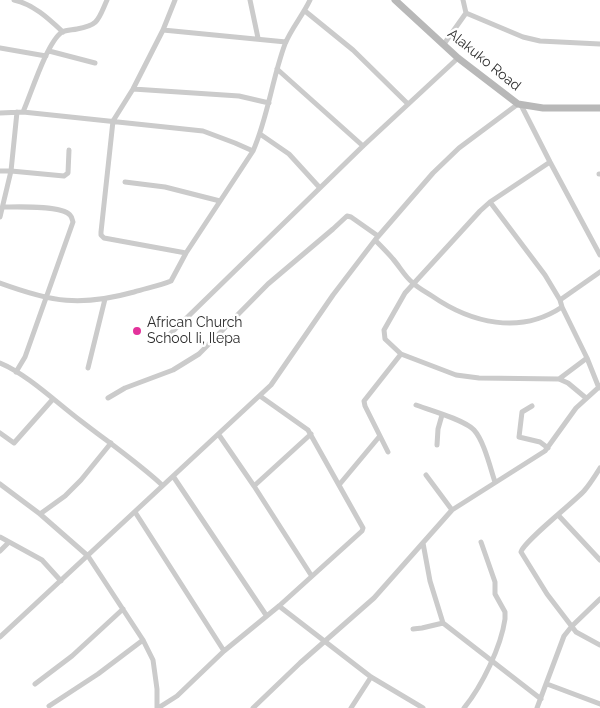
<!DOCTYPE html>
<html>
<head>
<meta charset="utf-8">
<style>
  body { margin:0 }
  canvas { display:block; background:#fff }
</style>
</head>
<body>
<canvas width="600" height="708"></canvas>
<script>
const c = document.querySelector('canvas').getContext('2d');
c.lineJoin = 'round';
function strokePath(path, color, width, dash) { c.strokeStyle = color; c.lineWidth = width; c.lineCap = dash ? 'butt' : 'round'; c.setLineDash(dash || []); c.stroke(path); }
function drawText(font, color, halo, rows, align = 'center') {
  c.font = font + ' Raleway,sans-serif'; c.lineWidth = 5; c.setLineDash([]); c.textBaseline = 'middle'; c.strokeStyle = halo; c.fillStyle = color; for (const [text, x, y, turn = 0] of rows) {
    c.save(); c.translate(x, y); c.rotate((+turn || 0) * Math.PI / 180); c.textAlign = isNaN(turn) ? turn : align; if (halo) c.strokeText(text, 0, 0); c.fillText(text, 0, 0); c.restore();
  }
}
strokePath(new Path2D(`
  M14,0C33,4 48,18 63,32
  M175,0L163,30L133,89L113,121L101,232V235L104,238L186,253
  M250,0L258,38
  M463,0L466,13L523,37L540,41L600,44
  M305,11L353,50L408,104
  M163,30L286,42
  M444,44L466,13
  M0,48L46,56
  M49,51L95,63
  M277,69L363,146
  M133,89L239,96L269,103
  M521,105L550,162L600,255
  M23,112C31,94 47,42 62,32C66,30 72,30 77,29C99,25 98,20 107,0
  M0,113L23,112L203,131L235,143L253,151
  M260,134L289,154L320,188
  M550,162L490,202L480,211L405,293L384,330L385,339L401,354L456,375L479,378L559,379L568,383L586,398
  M0,171H11L64,176L68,173L69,150
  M599,174H600
  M125,182L165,187L220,201
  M490,202L545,275L560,300L562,307L587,358L599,388
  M3,207C17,207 61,205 70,215C72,217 72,219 73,222L25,357L16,372
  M0,217L11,171L17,112
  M375,240C381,246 388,253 393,259C400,267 405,277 413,283C418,288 426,292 432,296C471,323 520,335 562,307
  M0,283C52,302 80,307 134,292C147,288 159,286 171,281L186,253L253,151C268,117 272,79 285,44C291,29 303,15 310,0
  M560,300L600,272
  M167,337L363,146L458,58
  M0,363C27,374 57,403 81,421C108,442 137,462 162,485
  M88,368L105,299
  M559,379L587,358
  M108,398L125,388L173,370L199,354L268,284L333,229L347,216L351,217L378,236
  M416,405C430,410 465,420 474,430C484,441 490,467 495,482
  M532,406L522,412L519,437L540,442L548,448
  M0,433L14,443L53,399
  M219,435L254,486L311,575
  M437,445L438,429L442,415
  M388,452L365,406L364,401L401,354
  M600,468C595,476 590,484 584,491C573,503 523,542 521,552L547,594L576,632L600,645
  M426,475L452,510
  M173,476L266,615
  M0,484L40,514L88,556L143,640L153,660L157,689V708
  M339,485L379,437
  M254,486L311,434
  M135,512L224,651
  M40,514L65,496L81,480L111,443
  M559,516L600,560
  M0,537L42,560L61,581
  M423,543L430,581L443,623L541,699
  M0,551L8,543
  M279,606L371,677L423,708
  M413,629L422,628L443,623
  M0,637L271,385L333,295L375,240L433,173L459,148L518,104
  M35,684L72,656L123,609
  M547,684L600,704
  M49,706L98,674L143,640
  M158,708L177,696L224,651L279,606L362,531L363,528L308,430L260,396
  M253,708L300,663L374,598L452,510L545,451L576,408L600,386
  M351,708L371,677
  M464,708C482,686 501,647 505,619V612L495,594V582L481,542
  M537,708L564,636L572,626L600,599`), '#cbcbcb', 5);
strokePath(new Path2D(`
  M395,0L458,58L518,104L543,108H600`), '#b8b8b8', 7);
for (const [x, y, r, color] of [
  [137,331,5,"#e3329b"]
]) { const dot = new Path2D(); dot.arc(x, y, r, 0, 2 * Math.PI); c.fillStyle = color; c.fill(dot); strokePath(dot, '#fff', 2); }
drawText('14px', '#2e2e2e', '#fff', [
  ["Alakuko Road",484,60,39]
]);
drawText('14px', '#2e2e2e', '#fff', [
  ["African Church",147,323],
  ["School Ii, Ilepa",147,339]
], 'left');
</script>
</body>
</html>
